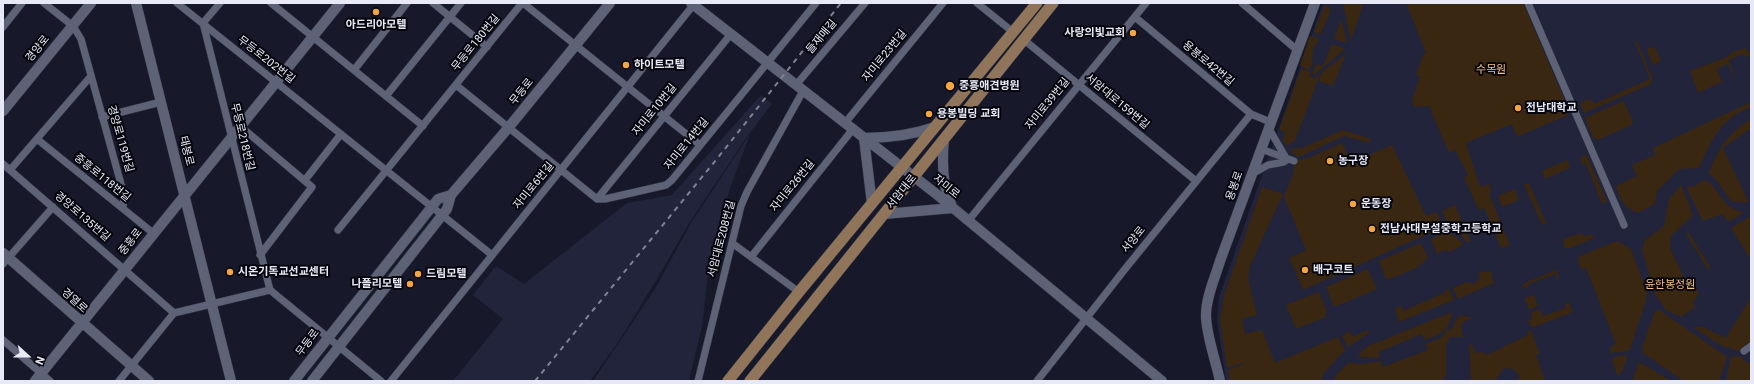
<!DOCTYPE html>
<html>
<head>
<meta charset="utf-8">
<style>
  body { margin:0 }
  #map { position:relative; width:1754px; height:384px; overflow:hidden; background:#17192b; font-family:Roboto,sans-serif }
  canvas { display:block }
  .frame { position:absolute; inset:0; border:4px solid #e7e9f6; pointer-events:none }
  .north { position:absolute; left:8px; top:336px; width:40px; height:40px; -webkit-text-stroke:3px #05050c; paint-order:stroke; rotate:111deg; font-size:11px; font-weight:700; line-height:16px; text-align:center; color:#e7e9f6 }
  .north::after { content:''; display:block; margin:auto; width:14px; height:18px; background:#e7e9f6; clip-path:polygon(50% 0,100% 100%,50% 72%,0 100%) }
</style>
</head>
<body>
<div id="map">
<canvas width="1754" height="384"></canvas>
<div class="frame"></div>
<div class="north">N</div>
</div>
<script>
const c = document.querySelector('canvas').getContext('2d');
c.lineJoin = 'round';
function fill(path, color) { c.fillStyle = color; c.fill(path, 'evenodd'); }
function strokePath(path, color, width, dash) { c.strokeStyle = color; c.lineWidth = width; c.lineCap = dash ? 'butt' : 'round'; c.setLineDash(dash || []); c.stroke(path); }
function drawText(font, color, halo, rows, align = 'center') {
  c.font = font + ' Roboto,"Noto Sans KR",sans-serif'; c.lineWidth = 4; c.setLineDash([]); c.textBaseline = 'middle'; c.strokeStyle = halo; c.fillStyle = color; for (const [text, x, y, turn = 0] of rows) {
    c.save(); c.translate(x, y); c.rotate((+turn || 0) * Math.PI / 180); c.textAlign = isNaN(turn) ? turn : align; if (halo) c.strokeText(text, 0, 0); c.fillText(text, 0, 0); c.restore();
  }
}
fill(new Path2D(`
  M1323,3H1751V381H1226L1217,320L1219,297Z
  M761,95L772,104L749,134L691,220L657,279L619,341L590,381H453L503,319L473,295L496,266L524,284L627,203L672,195Z
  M750,134L729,191L708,274L702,326L689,381H593L655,289L691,223Z`), '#21243b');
fill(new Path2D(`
  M1343,3H1357L1363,5L1351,41Z
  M1406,3H1523L1565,101L1563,102L1568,115L1517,137L1512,124L1466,143L1480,187L1489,184L1491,189L1490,196L1510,245L1501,248L1484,208L1479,210L1464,178L1468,175L1456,152L1454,150L1449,153L1429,106L1414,107L1412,100L1420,77L1416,75L1423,55L1426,53Z
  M1325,5L1329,7L1330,12L1320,35L1314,32Z
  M1341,19L1347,41L1345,43L1334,39Z
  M1310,36L1318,38L1319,41L1313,48L1312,65L1308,70L1300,65Z
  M1637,41L1652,78L1651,84L1584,113L1580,103L1590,99L1594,104L1650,79L1635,42Z
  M1332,44L1343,48L1344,50L1314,75L1312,74L1316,64L1323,66Z
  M1655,47L1661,61L1653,65L1647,51L1648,48Z
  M1745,48L1751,55L1744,57L1743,54L1729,60L1735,77H1734L1728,64L1717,69L1722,82L1698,93L1690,71L1729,56L1732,52Z
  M1346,54L1333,86L1319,81L1322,72Z
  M1301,69L1311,72L1309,76L1314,78L1320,74L1295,141L1287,146L1283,141L1285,132L1279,130Z
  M1623,101L1633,121L1631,125L1598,140L1593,138L1585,118Z
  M1751,102V107C1720,119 1712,139 1699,168L1679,169L1657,191L1655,204L1638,213C1624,208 1620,199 1616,186L1637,176L1632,165L1655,155L1653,148Z
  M1751,119V128L1723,148L1748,201L1744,203L1731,201L1717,181L1709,173C1718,149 1728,133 1751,119Z
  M1343,130L1371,139L1370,143L1344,136L1299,157L1292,153L1291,149L1296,148L1300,149Z
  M1342,143L1351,163L1392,145L1426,216L1437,212L1443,227L1303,290L1289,258L1306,250L1284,197L1294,171V161L1309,158Z
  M1584,155L1587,156L1607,202L1602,204L1586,164L1583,166L1580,159Z
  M1567,160L1570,168L1545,179L1542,171Z
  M1705,180C1722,190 1721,209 1744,212L1729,222L1723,214L1703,221L1686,187L1695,186Z
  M1529,183L1546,223L1542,225L1524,185Z
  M1681,185L1693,215L1671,236L1670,248L1690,290L1695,288L1699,294L1693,303L1695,307L1681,317L1666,310L1655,294L1642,249L1645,240L1664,226L1669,199Z
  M1262,187L1283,194L1250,266L1248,279L1257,315L1242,319L1245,334L1262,330L1275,363L1338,337L1345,350L1324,373L1321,381H1230L1228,370L1244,364L1243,363L1227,368L1220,320L1224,296Z
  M1515,189L1519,200L1502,207L1498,196Z
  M1455,205L1471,242L1465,241L1462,235L1449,227L1442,211Z
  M1751,216V260L1731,228Z
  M1448,231L1464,244L1450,252L1445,250L1437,254L1431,239Z
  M1688,232L1710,267L1708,270L1686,234Z
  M1581,233L1584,236L1592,235L1594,238L1571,248H1565L1563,242L1564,239Z
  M1617,241L1631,249L1647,293L1645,304L1630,349L1628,351L1610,353L1611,347L1616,344L1586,268L1581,269L1578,261L1580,256Z
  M1421,243L1428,258L1418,267L1391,279H1386L1379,261Z
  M1368,269L1377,289L1334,307L1326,287Z
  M1556,270L1559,278L1557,279L1555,274L1527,285L1529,290L1522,286L1524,283Z
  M1491,271L1494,283L1458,299L1453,288L1466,282L1474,284L1480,278L1479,272Z
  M1449,289L1454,300L1399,322L1395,309L1400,305L1403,311L1444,293V291Z
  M1319,292L1327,312L1325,314L1326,317L1296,329L1286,305Z
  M1534,295L1538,306L1529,310L1525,298Z
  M1751,297V341L1738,351L1720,345L1693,327H1703L1726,338Z
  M1569,302L1573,312L1532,328L1528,320L1532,318L1531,313L1537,310L1541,311L1543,316L1566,308L1565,304Z
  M1659,310L1727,357L1719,381H1684L1643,353L1642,348L1655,311Z
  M1452,312C1450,330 1441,334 1425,340L1422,334L1379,352L1380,358L1360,357L1358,355L1368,346Z
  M1460,315L1473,318L1463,322L1461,328L1463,337H1450L1446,345V375L1442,381H1333L1337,374L1348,363L1363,364L1381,361L1383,367L1428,350L1426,344L1441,338L1448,328L1451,331L1456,320Z
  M1368,330L1369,333L1348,347L1342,336L1349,331L1352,336H1354Z
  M1531,330L1540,354L1536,355L1545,381H1517L1520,376L1513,369L1504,368L1495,381H1461L1471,380L1469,345H1472L1476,353L1483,352L1487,355L1528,335L1527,331Z
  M1626,355C1628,361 1623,369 1620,375H1617L1612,360L1614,357Z
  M1739,356L1751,365V381H1726L1731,357Z
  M1639,362L1671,381H1632Z`), '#3a2711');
const street = new Path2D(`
  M44,3L73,26L81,39L124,195L123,208
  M177,3L492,255
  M220,3L203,23L270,290L381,381
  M271,3L423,126
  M433,3L487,47
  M523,3L700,145
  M977,3L1013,32
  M1242,3L1297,50
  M1528,3L1624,225
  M1135,17L1251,114L1270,122
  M3,27L22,3
  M1023,39L1196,181
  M354,70L407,3
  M456,85L597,199H605L666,185L672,180L816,3
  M796,85L865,3
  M386,96L461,3
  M102,117L161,102
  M845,123L943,3
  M240,126L312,187L260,255
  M1268,127L1286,158
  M37,139L153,233
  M1261,149L1294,161
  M3,164L174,313
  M10,170L91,76
  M1252,174L1268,165L1284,162L1288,159
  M305,180L341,134
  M597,199L731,34
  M968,221L1146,3
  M338,230L522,3
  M732,243L799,292
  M751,257L853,129
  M3,264L53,207
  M174,313L270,290
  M3,340L50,381
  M1744,351L1751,346
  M119,381L174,313
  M391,381L695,3
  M698,381L741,206L747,192L803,91
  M1037,381L1125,269L1251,114`);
const secondary = new Path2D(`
  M136,3L231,381
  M691,3L935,193L1162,381
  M3,111L91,3
  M864,138C888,138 912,135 935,127
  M864,138L872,204
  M944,139C942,160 942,187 952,206
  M884,214L953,208
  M3,253L149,381
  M35,381L340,3
  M294,381L438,199L451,195
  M312,381L447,209L451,195L509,127L610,3
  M1220,381C1216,361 1206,335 1206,315C1206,297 1215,278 1220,261L1315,3`);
const primary = new Path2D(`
  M728,381L799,292L1037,3
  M750,381L1053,3`);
strokePath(street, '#313240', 8);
strokePath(secondary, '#313240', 11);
strokePath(primary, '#313240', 12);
strokePath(street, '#5e6277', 7);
strokePath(secondary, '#5e6277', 10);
strokePath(primary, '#90755a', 11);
strokePath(new Path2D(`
  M535,381L716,160L841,3`), '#818392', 2, [5, 5]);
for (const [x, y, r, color] of [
  [376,12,4,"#f2a541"],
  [1133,33,4,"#f2a541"],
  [626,65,4,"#f2a541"],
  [950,86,5,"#f2a541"],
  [1518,108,4,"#f2a541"],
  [929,114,4,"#f2a541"],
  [1330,161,4,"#f2a541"],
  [1353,204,4,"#f2a541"],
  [1372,229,4,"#f2a541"],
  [1305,270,4,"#f2a541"],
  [230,272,4,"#f2a541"],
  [418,274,4,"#f2a541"],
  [410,284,4,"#f2a541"]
]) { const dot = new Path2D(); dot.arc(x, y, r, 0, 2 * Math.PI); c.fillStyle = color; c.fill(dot); strokePath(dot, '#05050c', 1.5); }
drawText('bold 11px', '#e7e9f6', '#05050c', [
  ["아드리아모텔",376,25,"center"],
  ["사랑의빛교회",1125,33,"right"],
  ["하이트모텔",634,65],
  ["중흥애견병원",959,86],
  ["전남대학교",1526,108],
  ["용봉빌딩 교회",937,114],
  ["농구장",1338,161],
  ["운동장",1361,204],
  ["전남사대부설중학고등학교",1380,229],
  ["배구코트",1313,270],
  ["시온기독교선교센터",238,272],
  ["드림모텔",426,274],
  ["나폴리모텔",402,284,"right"]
], 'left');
drawText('11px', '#e7e9f6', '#05050c', [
  ["들재매길",822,37,-50],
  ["무등로180번길",476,43,-51],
  ["경양로",38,49,-51],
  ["자미로23번길",885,56,-51],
  ["무등로202번길",266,60,38],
  ["용봉로42번길",1208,64,40],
  ["무등로",522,92,-51],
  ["서암대로159번길",1117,102,40],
  ["자미로39번길",1048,104,-51],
  ["자미로10번길",655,110,-51],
  ["무등로218번길",242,137,76],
  ["경양로119번길",120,139,74],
  ["자미로14번길",687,144,-51],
  ["태봉로",186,151,76],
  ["중흥로118번길",102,178,39],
  ["자미로6번길",534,186,-51],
  ["자미로26번길",793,186,-51],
  ["용봉로",1235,186,-70],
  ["자미로",946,187,39],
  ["서암대로",902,192,-51],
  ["경양로135번길",82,217,41],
  ["서암대로208번길",722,239,-75],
  ["서양로",1134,240,-51],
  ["중흥로",131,242,-52],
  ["경열로",74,301,42],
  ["무등로",308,343,-53]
]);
drawText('11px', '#f4be81', '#05050c', [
  ["수목원",1491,70],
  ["윤한봉정원",1670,285]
]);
</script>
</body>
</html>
